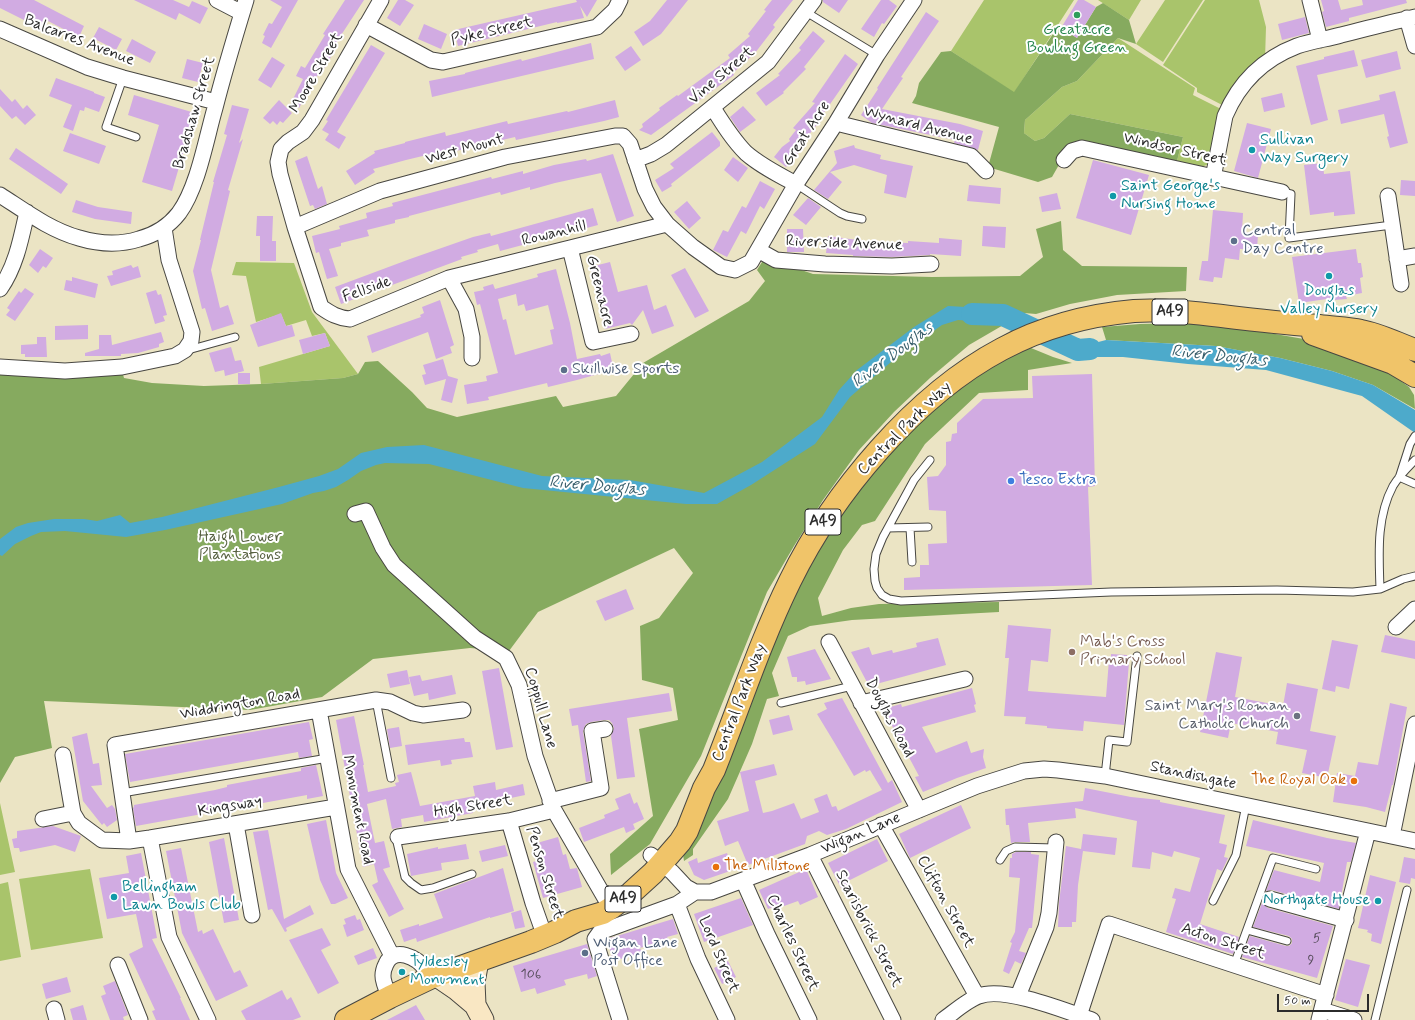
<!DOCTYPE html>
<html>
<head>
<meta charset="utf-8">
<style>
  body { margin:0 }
  #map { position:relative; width:1415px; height:1020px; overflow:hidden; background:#ebe4c4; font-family:Mynerve,sans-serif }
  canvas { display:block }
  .scale { position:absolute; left:1277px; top:994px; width:92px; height:18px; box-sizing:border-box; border:2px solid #2b2b2b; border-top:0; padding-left:5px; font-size:12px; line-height:14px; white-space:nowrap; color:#2b2b2b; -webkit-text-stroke:3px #fff; paint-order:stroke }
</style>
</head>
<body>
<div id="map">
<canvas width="1415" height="1020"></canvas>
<div class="scale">50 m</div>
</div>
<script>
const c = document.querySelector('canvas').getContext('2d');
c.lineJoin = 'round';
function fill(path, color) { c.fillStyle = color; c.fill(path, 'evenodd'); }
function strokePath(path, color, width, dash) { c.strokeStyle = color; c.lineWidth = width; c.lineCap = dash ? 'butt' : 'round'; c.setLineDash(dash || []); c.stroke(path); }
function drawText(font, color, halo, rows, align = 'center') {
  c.font = font + ' Mynerve,sans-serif'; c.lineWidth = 4; c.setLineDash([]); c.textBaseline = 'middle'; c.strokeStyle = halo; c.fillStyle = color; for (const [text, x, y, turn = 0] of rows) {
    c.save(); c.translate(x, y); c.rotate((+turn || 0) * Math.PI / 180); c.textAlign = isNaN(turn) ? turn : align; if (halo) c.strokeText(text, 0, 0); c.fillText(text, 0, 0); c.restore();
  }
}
fill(new Path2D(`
  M984,0H1074L1014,93L951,51Z
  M1098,0H1141L1129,20Z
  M1165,0H1203L1163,62L1136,44Z
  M1205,0H1259L1266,27L1265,60L1226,107L1197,92V88L1163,65Z
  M1118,38L1195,88L1193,95L1221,109L1209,164L1199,168L1177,161L1183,137L1070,114L1044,138L1035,141L1024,133L1025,120L1062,87L1077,81Z
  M236,262L294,263L312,312L358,374L343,378L261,384L259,367L330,346L325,333L312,336L306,320L286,326L281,314L256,322L246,276L232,275Z
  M0,803L15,872L0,875Z
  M90,869L103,938L31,950L19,879Z
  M8,882L21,957L0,961V884Z`), '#a9c46b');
fill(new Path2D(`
  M1103,3L1129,20L1136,44L1118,38L1077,81L1062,87L1025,120L1024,133L1035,141L1044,138L1070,114L1183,137L1177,161H1165L1079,141L1068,149L1052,177L1038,182L988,167L999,127L912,103L916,96L919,83L941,52L951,51L1014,92L1059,25L1061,28L1077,38L1096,7Z
  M1061,221L1063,250L1082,266L1187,267L1186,291L1117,295L1070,304L1036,314L1024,313L969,345L930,378L894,412L859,450L823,500L794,546L767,592L701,756L650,844L611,875L610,854L653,816L639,729L678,720L673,688L642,680L640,626L659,618L693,573L674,548L538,612L509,651L470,648L373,659L322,697L250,710L44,701L52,748L15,757L0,783V370L122,371L124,378L152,383L204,386L261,384L343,378L358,374L365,362L378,361L412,392L427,408L457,417L556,396L563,407L616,396L643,363L749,301L765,281L757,270L762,262L769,259L813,274L932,277L1020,276L1043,257L1036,229Z
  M1182,323L1229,326L1327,343L1394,376L1409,387L1414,395L1415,409L1373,385L1332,371L1280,358L1216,346L1106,340L1102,327L1140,324Z
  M1031,348L1053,357L1072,363L1028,370V390L979,393L925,444L875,521L862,525L843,550L818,598L822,616L851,608L879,604L999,602V612L852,620L810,626L788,636L772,673L779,696L767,699L752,744L728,799L693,849V855L684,861L682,848L777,622L829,529L885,453L955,387L1018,351Z`), '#86aa5f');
fill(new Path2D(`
  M948,306L1002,309L1000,323L958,320L942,325L897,357L850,397L815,444L751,485L717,504H686L523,488L429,464L385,463L376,465L361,471L348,480L336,487L324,491L313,493L282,504L165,530L126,537L65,531L41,532L31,536L15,544L2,556L0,555V539L16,527L28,523L54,519H84L97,521L120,515L130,523L162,517L279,487L319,476L338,469L361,453L387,447L424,445L542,476L630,480L704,493L762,462L822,417L839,390L857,370L914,327Z
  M1106,340L1216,346L1280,358L1332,371L1373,385L1415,410V433L1362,396L1266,370L1188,364L1123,357H1092L1074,355L1047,347L1066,341L1075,345L1083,346Z`), '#4daacb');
fill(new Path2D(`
  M1065,339L1070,340L1046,348V347L1047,345Z`), '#ebe4c4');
strokePath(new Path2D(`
  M972,314L1003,315L1078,350L1090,349`), '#4daacb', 22);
fill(new Path2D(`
  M0,0H34L84,26L79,37L48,21L42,29L0,8Z
  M134,0H173L189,7L192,1L208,8L200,24L179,13L176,20Z
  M270,0H298L271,48L262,43L265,36L263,35L269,23L272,24L282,7Z
  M345,0H364L332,49L335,50L322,72L320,71L299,108L291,103L303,79L296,76L301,66L305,68L325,35L323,34Z
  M398,0H405L414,5L400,26L387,18Z
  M576,0H597L587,17L580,6L584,18L557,23V22L458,46L454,30L577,2Z
  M667,0H688L661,34L643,46L634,32L650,21Z
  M772,0H793L773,25L775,27L755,53L733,73L734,75L651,135L639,130L643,127L642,124L660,110L659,108L677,95L678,96L730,58L728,55L750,36L748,34L766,11L764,10Z
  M823,0H848L839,13L823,2Z
  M881,0H889L897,6L884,24L882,23L874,37L861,29Z
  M1078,0H1084L1096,7L1077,38L1061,28Z
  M1321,0H1338L1341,10L1363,5L1362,0H1406L1407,3L1349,18V21L1326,27L1322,12L1324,11Z
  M926,12L939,21L901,77L903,78L882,109L960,124L983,131L978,150L954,143L955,140L872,123L861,115L878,89L877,88Z
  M1305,17L1309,33L1282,40L1278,24Z
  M424,24L447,34L441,49L418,39Z
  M99,27L122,39L116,50L93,38Z
  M813,31L825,41L804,67L806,69L783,92L784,93L766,106L756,93L780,75L778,74L801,50L799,48Z
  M132,39L156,52L150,63L126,51Z
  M591,43L594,59L432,97L429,81L465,74V73L521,59L522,61Z
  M371,45L385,53L337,132L346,137L339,149L325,140L329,134L322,130L328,121L326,120Z
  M631,46L641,60L625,71L615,57Z
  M1354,50L1358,66L1317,75L1328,120L1311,125L1296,66L1324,59V57Z
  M1397,51L1401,69L1366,78L1361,60Z
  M845,54L858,64L819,120L820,121L798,148L801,150L786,167L774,157L782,147L790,141L789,139L796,130L793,128L815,103L812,102Z
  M272,57L285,65L271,88L258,80Z
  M187,59L203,63L198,82L182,78Z
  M56,78L94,92V93L105,97L99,112L85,107L84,111L80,110L73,131L63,127L72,105L49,96Z
  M0,89L12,102L15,99L23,109L27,105L36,115L25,125L16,116L12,119L0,106Z
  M1395,91L1408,143L1390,148L1387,137L1389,136L1384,114L1341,124L1338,110L1380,100L1379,95Z
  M1282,93L1285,107L1264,112L1261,98Z
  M134,95L195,113L172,191L142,182L159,125L128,115Z
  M279,100L292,113L283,123L280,121L277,125L273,121L270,124L263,118Z
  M615,100L619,117L604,121L516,140L515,137L456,151V148L406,160L373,169L375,172L355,185L346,171L375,153L374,151L405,143V142L445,132L446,136L507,121L508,124L567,111L568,112Z
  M232,105L249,109L239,143L243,139L228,190L230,191L211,270L220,308L228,305L234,324L212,331L205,308L202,309L193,271L201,240H200L214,182H213L227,135L224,134Z
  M743,106L756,120L740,132L730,117Z
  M1247,123L1271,129L1258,178L1234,171Z
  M712,132L720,142V146L671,184L672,186L662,192L655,180L674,168L670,164Z
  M70,133L106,146L99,164L63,151Z
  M854,145L855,148L881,155L880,159L913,166L906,198L884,193L887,175L854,165L830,172L842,182L828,199L814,190L837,163L834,151Z
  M16,148L68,184L61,194L9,159Z
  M613,154L634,216L617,222L601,173L555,183L530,190V187L501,195L500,192L409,216V217L395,220V223L367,230L369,236L341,243V246L329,249L338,276L327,279L319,252L316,253L312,236L340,229L339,226L367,218L366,213L393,206L392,203L491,177L492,179L523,171V174L554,165L586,159L587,161Z
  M307,156L318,189L322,186L327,204L315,209L313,205L310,206L295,161Z
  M733,157L748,168L738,182L724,170Z
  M1093,160L1149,175L1131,235L1076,218Z
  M1323,163L1324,174L1350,171L1355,214L1334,216V212L1310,215L1304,165Z
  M1401,180L1415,181V196L1400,195Z
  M760,181L775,189L764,209L760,206L746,234L741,231L727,257L713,250L723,230L728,232L742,206L746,208Z
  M969,185L1001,188L1000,204L967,201Z
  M1057,193L1061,209L1042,212L1039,197Z
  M808,198L821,207L806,225L793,215Z
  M76,200L98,207L132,212L131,224L95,219L72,212Z
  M687,201L701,218L689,229L674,212Z
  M593,208L598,225L500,251L498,244L477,250L478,252L461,257L462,259L341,304L335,287L410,259L473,237L490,233L491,236Z
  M1213,210L1243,213L1242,232L1258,234L1257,250L1240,249L1239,260L1225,258L1222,278L1214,277L1213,282L1199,280L1202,261H1208Z
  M257,216H273L272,241H276V261H260V236H256Z
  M983,226L1006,227L1005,248L982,246Z
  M787,229H803L804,252H787Z
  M828,236L865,241L908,243V241L939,243V238L962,240L961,256L930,254V255L892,257L853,256V255L826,253Z
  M40,249L53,258L46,268L43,266L38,273L29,265Z
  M1356,249L1358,263H1361L1363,277L1360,278L1362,293L1346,296L1347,299L1334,300V298L1299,303L1292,257Z
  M610,262L618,292L647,285L654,310L666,305L674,326L652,334L643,310L632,325L630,323L605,329L598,296L590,267Z
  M131,265L133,268L138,266L141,277L111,286L107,276L113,275L112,271Z
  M685,268L709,311L695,318L671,275Z
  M556,269L570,323L577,359L600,354L601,356L610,353L613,367L602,370V373L577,380L548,387L547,383L488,397L489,400L467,404L464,385L487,381L486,376L498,373L480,304L477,305L474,292L484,290L483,287L493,284L495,289L538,277L537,274ZM516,294L518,306L524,304L526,311L548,305L554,329L550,330L553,344L515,355L506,319L503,320L498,299Z
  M72,277L98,284L95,298L64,290L66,280L72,281Z
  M25,288L34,294L15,321L6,315L10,310L7,308L19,291L21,293Z
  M156,290L158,295L161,294L167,315L163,316L165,321L155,324L146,293Z
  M440,300L454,345L450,347L452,353L436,359L428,332L372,353L367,336L421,317L420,315L424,313L422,307Z
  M281,313L286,326L292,325L295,336L258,347L250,325Z
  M88,325V339L55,340V326Z
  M161,332L164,342L159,344V347L138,353L121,354V356H85V353L99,349V335H111L112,345Z
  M325,333L330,346L303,354L299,340Z
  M37,337H46L47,357H25V354H21V345L37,344Z
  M231,347L235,361L241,360L244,371L225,376L224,370L215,372L209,353Z
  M443,359L448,376L458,379L452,403L441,400L446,379L425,385L422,375L426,374L423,365Z
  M238,373H250V384H238Z
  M1092,374L1095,486L1088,487L1092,585L904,590V578L920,577V565H929L928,544L947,543L946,511L929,510L927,477L938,476L946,465V442L951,441L952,434L957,433V423L983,399L1033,398L1032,376Z
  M626,589L634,609L605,621L596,601Z
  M1008,625L1051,629L1048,662L1031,660L1028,691L1106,697L1109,660H1111V654L1127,655V661L1129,662L1124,725L1084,721L1083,731L1047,728V726L1025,724L1026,717L1004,716L1009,658H1005Z
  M1385,635L1415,641V659L1381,652Z
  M938,638L946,665L869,686L851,652L869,647L872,655L892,650L893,653L917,647L916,643Z
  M1332,640L1358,645L1349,689L1336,686L1335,692L1322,689Z
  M815,649L831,679L806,685L805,681L797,682V677H792L787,657Z
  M1216,652L1242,657L1235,697L1283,706L1287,683L1318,689L1310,731L1336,736L1327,778L1302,773L1307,750L1276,744L1278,732L1231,723L1228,738L1200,732Z
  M499,668L513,747L496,750L482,671Z
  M407,670L410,684L390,688L387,674Z
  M420,675L422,681L452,675L456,694L429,700L428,693L414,696L409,677Z
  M972,688L976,704L974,705L976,712L922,727L936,753L967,741L971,753L984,749L983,757L986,768L957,778L923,792L915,777L919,776L883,709L901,704L902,707Z
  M669,693L672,711L627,718L635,777L617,779L611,736L614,728L612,723L609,720H604L591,722L586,724L584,728L583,732L591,781L586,782L578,725L572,726L569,709Z
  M842,698L888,783L892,780L902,802L846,829L827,835L819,831L807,836L805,844L748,865L738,841L725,846L717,821L749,811L740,772L774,764L777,775L755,781L763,813L772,811L794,803L801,819L819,812L814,799L827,794L832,807L836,806L838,811L882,790L870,770L866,772L865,770L854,776L834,742L817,714L827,709L824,703Z
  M1390,703L1407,707L1393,785H1392L1385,812L1366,807L1333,802L1337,773L1355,776L1358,762L1378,765Z
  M789,715L793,730L773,735L769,720Z
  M354,716L364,765H363L368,792L396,786L395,783L399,782L397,775L411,772L420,806L475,796L473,786L495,782L496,790L523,784L525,795L492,802V805L472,808L473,813L424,822L423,815L401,819L402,827L392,829L386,799L367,804L375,843L384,841L390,867L383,869L404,909L389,917L372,885L378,882L374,864L363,867L336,720Z
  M309,722L313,739L309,740L312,756L299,758L298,752L130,782L125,754Z
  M399,727L402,746L390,748L387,729Z
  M87,733L93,764L99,763L102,785L91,786L107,808L112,805L115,809L117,820L107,827L104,823L102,825L83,801L72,737Z
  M464,738L465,742H470L473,757L451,760L452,764L441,766L440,760L408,765L405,745Z
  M316,765L323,796L307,799V795L136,826L133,808L134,807V805L215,790L227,787V785L301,771V768Z
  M1085,788L1131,797L1160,800V802L1225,815L1219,843L1227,845L1224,857L1228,858L1222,871L1217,869L1200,924L1239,937L1233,954L1166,932L1176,899L1172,898L1175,888L1190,892L1200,858L1174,851L1172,857L1152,852L1150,869L1132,867L1137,821L1075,808L1076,818L1028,823L1030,842H1015L1011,843L1009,825H1006L1005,809L1083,801Z
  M630,793L634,804L637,802L644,819L633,824L635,829L626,833L624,827L584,842L579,828L605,818L604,815L619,809L615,799Z
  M961,805L971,828L910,858L899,834Z
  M326,820L336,873L348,898L335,904H331L320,880L307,824Z
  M1253,820L1327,838L1356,843L1351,862H1347L1339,909L1272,890L1266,891L1274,870L1320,882L1324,863L1246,846Z
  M53,826L81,836L75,852L55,845L20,852L19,848H14L12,839L17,838V831Z
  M268,830L284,919L310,905L314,914L286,928L287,931L285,932L272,909L268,910L253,832Z
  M1083,834L1117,838L1115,855L1083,851L1078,885L1076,922H1072V927H1058L1059,903L1066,846L1081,849Z
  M558,837L563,855L566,854L570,869L577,868L582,887L543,898L533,862L542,859L537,843Z
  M224,838L239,920L224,923L209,842Z
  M877,839L888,861L848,881L849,884L841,888L828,863Z
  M466,844L469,859L441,863L442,870L411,876L407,854L438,847V849Z
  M505,845L508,856L482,862L479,851Z
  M181,848L198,932L202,930L203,934L213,929L234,973L240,970L248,986L216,1001L182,933L166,851Z
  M1016,852H1031V854L1039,855L1032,928H1029L1019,951L1026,953L1021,964L1015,961L1009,974L1003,971L1012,943L1010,942L1015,932L1020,878L1009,877L1010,858H1012V854Z
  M141,853L157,938L152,939L181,998H180L190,1020H156L152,1011L155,1010L129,954L143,947L136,914L107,919L99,878L129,873L126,856Z
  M727,853L733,870L704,880L694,875L688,862L697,858L698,863Z
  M1404,857L1415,859V879L1411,878L1410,884L1399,882Z
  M503,868L514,911L490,918V917L417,942L416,938L404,942L400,930L419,924V926L443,918L434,894Z
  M806,869L818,897L800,905L798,901L784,906L783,903L768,909L759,890Z
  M1370,875L1396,882L1381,944L1371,941L1372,934L1367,932L1368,930L1358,928Z
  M741,898L753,925L704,942L694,914Z
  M1262,903L1268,908L1333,926L1317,978L1242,957L1250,936L1286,946H1289L1292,943V939L1289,936L1253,927Z
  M521,910L525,927L515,929L511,913Z
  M355,915L357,920L360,919L364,930L347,937L343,925L346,924L344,919Z
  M673,919L678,934L667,937L668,939L640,948L642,953L613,961L607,939Z
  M322,928L331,945L321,950L339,983L318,994L289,940Z
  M587,944L597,976L588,979L587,974L564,980L566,985L537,994L535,988L521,992L513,966Z
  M373,948L377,958L358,965L354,956Z
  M1346,959L1370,965L1358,1007L1335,1000Z
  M728,961L736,977L722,984L714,968Z
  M67,977L71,992L46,999L42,984Z
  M115,981L128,1015L123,1017L124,1020H110L101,996L106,994L103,986Z
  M282,990L287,1000L291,997L301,1017L293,1020H246L241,1011Z
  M83,1005L87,1020H73L70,1009Z
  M416,1005L425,1020H387Z`), '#d1abe2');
const lane = new Path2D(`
  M806,12L877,55
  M123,78L106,127L136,137
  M796,184L840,213L847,216L862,219
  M1282,192L1291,194L1289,238L1392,225
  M188,350L235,337
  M930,460L914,480L883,537L876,554L874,569L875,581L877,588L882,595L889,599L901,601L1111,592L1277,590L1353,592L1380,589L1403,579L1415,576
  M1400,475L1410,444L1415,436
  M1399,477L1415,484
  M888,528L928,527
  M910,528L912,562
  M1380,589C1379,555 1376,518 1393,486C1399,476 1407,468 1415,460
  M376,700L391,778
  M781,703L852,686
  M1105,776L1109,740L1127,742L1137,656
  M122,793L328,758
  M398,837L397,842L405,877L411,883L421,890L433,888L472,874
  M1000,860L1006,851L1015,847L1055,848
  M1213,901L1236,855L1246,805
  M1247,930L1287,941
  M1234,965L1273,858L1316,869
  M1375,1020L1407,890`);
const street = new Path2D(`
  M217,0L242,13
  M381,0L312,120L303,132L288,142L281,149L278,162L280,174L295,227L321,307C331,314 338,318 350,319L449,278L667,224
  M1310,0L1320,40
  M1407,18L1415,46
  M366,25L431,60L443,62L597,27L615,10L620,0
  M0,29L87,67L123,78L216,102
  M713,108C723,124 733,140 746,153C761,166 779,175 796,184
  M836,123L971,156L986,171
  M635,160L651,154L666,145L768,62L814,0
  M1064,160L1072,151L1082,148L1282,192
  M1213,178L1225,116C1239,83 1263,59 1297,46C1311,41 1327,39 1341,35C1366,29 1390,22 1415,17
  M0,195C25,211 50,230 79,238C99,244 120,245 139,239C154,235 169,226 179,213C198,187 206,139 215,108C224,72 235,36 246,0
  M1388,196L1401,284
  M295,227L380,191L505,157L615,136H623L630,144L645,189L654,207L667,224L693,247L721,267L735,270L751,262L796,184L836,123L877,55L914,0
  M570,248L593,342L631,334
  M758,250L776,260L825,264L892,266L931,264
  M1397,259L1415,256
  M449,278L466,309L472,337V358
  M0,289C16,266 21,239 27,212
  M0,367L65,371L122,367L175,356L185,350L191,341L192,332L169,260L164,228
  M355,514L366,511L383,548L394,565L475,638L506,658L519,685L535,756L554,810L605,898
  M1396,627L1415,609
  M829,642L919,810
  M861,703L965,679
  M319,710L348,869L392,956
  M63,755L73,813L79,823L102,840L129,841L150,838L336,807
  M550,801L601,788L592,731L605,729
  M43,819L73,813
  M509,821L533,903L545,937
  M236,824L252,915
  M881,825L977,996
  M1392,836L1415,724
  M398,837L509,821L554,810
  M150,838L169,937L208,1020
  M129,841L115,745L376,700L390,702L413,713L423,715L463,710
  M651,855L672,872L686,887L695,892
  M810,855L893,1020
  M743,880L767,934L809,1020
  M1270,899L1346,920
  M677,904L698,959L727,1020
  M118,965L140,1020
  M1018,996L1046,927L1049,913L1056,842
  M390,997C388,992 385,987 384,982C382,976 383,970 386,964C394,946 417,957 426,970C428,972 429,975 430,978
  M54,1009L57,1020
  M1322,1010L1354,1020
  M1079,1016L1109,924L1326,995
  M620,1020L596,943L595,939L600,932L677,904L695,892H711L810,855L977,786L1024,771L1044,769L1058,770L1105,776L1415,841
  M943,1020C953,1013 967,1000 979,996C1004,986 1066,1011 1092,1020
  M1319,1020L1368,831`);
const secondary = new Path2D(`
  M437,976L456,989L475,1005L483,1020
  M475,1005L474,982L478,961`);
const highway = new Path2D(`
  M1313,334L1393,363L1415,376
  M346,1020L390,997L430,978L531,942L555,932L576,921L603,913L611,908L631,893L653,873L680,842L687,831L704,788L714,770C739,707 760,642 790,581C833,493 915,395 1002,349C1043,327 1088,315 1134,311C1168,309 1204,314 1238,318C1265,321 1292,324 1319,326C1333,328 1348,328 1361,331C1379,334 1398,344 1415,350`);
strokePath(lane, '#484742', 9);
strokePath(street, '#484742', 17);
strokePath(secondary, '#484742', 23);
strokePath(highway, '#484742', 24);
strokePath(lane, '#fff', 7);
strokePath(street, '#fff', 15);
strokePath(secondary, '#f9e7c3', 21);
strokePath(highway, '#f0c469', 22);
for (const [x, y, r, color] of [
  [1077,15,4,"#2e9e5b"],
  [1252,150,4,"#0f9aa8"],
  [1113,196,4,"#0f9aa8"],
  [1234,241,4,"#5c6f8a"],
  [1329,276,4,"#0f9aa8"],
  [564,370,4,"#5c6f8a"],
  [1011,481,4,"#3f7fe0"],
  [1072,652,4,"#8d6e63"],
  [1297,716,4,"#6b7280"],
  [1354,781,4,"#e8710a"],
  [716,867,4,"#e8710a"],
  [114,897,4,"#0f9aa8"],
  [1378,901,4,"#0f9aa8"],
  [585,953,4,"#5c6f8a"],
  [402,972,4,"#0f9aa8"]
]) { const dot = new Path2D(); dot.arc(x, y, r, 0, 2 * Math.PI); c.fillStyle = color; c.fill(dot); strokePath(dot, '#fff', 1.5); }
drawText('14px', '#544b59', null, [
  ["5",1317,939],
  ["9",1311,961],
  ["106",531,975]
]);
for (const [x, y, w] of [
  [1170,312,36],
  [823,522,36],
  [623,899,36]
]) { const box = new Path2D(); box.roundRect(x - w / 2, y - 13, w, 26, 3); c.fillStyle = '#fff'; c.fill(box); strokePath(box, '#2b2b2b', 1); }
drawText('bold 15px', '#2b2b2b', null, [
  ["A49",1170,312],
  ["A49",823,522],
  ["A49",623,899]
]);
drawText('16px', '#27864d', '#fff', [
  ["Greatacre",1077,31],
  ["Bowling Green",1077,49]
]);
drawText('16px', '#2b2b2b', '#fff', [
  ["Pyke Street",492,32,-13],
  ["Balcarres Avenue",79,41,21],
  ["Moore Street",317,73,-60],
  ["Vine Street",722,76,-40],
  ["Bradshaw Street",195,113,-74],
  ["Wynard Avenue",918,126,15],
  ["Great Acre",807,134,-57],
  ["West Mount",465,150,-15],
  ["Windsor Street",1175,150,13],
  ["Rowanhill",554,234,-14],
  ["Riverside Avenue",844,244,2],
  ["Fellside",367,290,-20],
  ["Greenacre",599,291,76],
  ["Central Park Way",905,429,-45],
  ["Central Park Way",740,703,-69],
  ["Widdrington Road",240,705,-10],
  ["Coppull Lane",540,708,74],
  ["Douglas Road",889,718,62],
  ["Standishgate",1193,776,12],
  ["Kingsway",230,807,-10],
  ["High Street",473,807,-9],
  ["Monument Road",357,810,79],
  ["Wigan Lane",861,834,-23],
  ["Penson Street",544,873,73],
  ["Clifton Street",945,902,61],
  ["Scarisbrick Street",868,929,63],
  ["Acton Street",1223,942,18],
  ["Charles Street",792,943,65],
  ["Lord Street",718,955,67]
]);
drawText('16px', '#0d838f', '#fff', [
  ["Sullivan",1260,141],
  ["Way Surgery",1260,159],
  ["Saint George's",1121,187],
  ["Nursing Home",1121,205],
  ["Douglas",1329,292,"center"],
  ["Valley Nursery",1329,310,"center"],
  ["Bellingham",122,888],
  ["Lawn Bowls Club",122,906],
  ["Northgate House",1370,901,"right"],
  ["Tyldesley",410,963],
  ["Monument",410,981]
], 'left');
drawText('16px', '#4e5e75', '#fff', [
  ["Central",1242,232],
  ["Day Centre",1242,250],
  ["Skillwise Sports",572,370],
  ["Wigan Lane",593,944],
  ["Post Office",593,962]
], 'left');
drawText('16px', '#366cbe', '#fff', [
  ["Tesco Extra",1019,481]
], 'left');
drawText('16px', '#576141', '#fff', [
  ["Haigh Lower",240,538],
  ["Plantations",240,556]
]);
drawText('16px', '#785e54', '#fff', [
  ["Mab's Cross",1080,643],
  ["Primary School",1080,661]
], 'left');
drawText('16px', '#5b616d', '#fff', [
  ["Saint Mary's Roman",1289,707],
  ["Catholic Church",1289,725]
], 'right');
drawText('16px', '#c56008', '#fff', [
  ["The Royal Oak",1346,781],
  ["The Millstone",724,867,"left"]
], 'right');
drawText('italic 17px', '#395e6b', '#fff', [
  ["River Douglas",893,356,-37],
  ["River Douglas",1219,357,6],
  ["River Douglas",597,487,5]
]);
</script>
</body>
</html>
